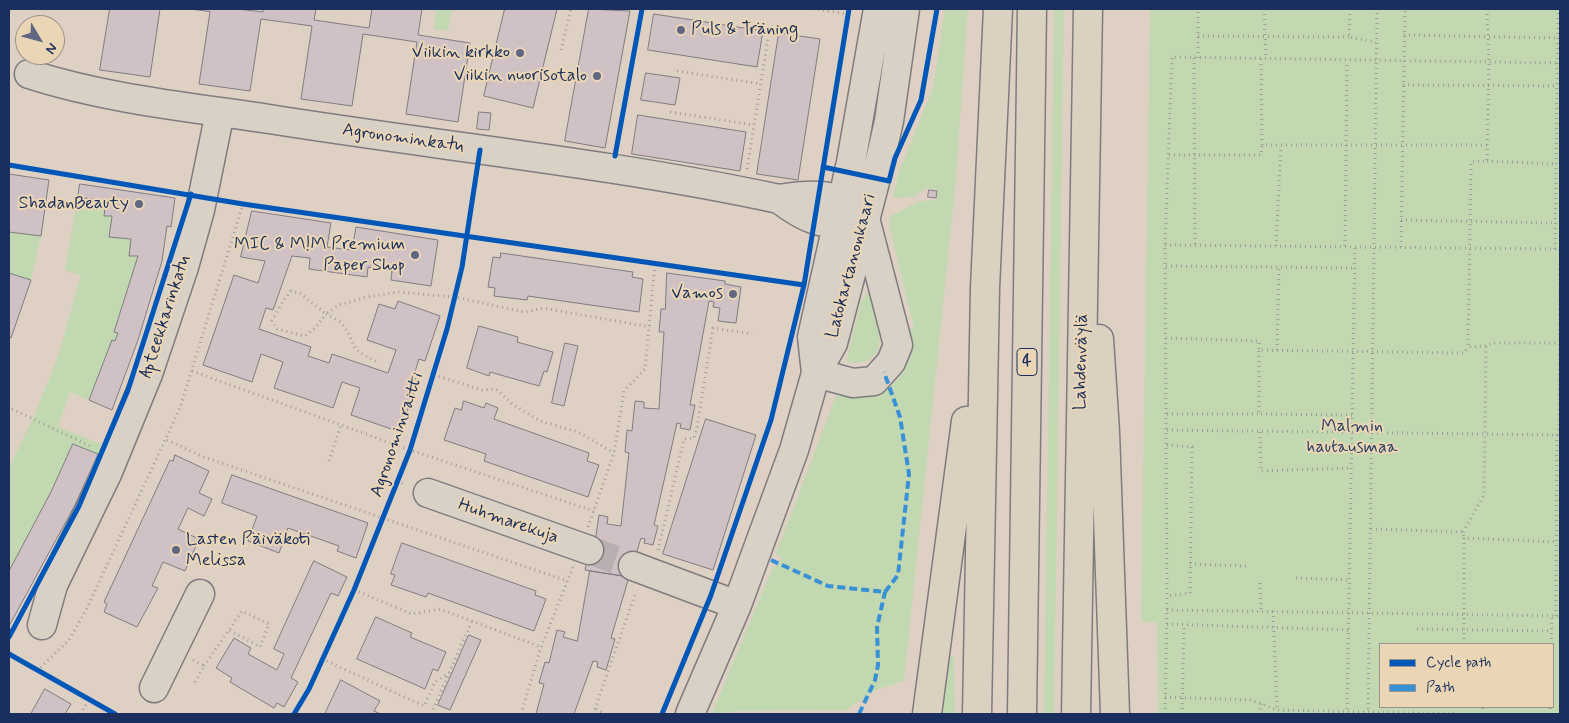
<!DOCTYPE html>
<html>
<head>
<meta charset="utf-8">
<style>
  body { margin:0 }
  #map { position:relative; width:1569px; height:723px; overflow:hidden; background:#dfd0c4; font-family:Mynerve,sans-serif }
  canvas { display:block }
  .frame { position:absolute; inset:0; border:10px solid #1b2f5e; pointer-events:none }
  .legend { position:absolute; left:1379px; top:643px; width:175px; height:65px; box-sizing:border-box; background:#ead6b4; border:1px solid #979392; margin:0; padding:6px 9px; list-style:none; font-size:15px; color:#1b2f5e }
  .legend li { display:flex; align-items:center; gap:10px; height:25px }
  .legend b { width:25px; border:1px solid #979392 }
  .north { position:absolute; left:15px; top:15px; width:50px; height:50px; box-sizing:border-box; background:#ead6b4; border:1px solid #979392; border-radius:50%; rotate:127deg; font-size:14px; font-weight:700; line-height:20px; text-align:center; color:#1b2f5e }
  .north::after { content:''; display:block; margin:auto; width:18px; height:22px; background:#606782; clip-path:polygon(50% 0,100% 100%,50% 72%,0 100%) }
</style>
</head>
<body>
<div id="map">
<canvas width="1569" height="723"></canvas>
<div class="frame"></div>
<ul class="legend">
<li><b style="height:6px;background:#0057b8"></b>Cycle path</li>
<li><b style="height:6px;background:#3891d7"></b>Path</li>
</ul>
<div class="north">N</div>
</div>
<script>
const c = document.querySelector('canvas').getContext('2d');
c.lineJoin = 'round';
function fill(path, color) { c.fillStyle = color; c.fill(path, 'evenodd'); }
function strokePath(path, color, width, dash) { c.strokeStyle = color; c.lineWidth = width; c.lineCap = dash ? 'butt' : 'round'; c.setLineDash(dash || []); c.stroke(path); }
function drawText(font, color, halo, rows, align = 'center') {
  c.font = font + ' Mynerve,sans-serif'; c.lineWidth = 4; c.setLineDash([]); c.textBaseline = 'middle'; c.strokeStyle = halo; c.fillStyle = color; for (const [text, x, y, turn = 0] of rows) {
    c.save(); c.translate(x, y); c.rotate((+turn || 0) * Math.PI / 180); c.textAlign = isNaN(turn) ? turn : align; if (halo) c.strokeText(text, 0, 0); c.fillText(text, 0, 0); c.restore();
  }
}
fill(new Path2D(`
  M436,9H452L448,31L434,29Z
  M945,9H968L955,189L904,681L878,689L846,710L739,711L712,714L771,571L782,557L776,554L836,395L870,396L892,385L904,372L911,354L908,330L914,328L889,225L891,216L920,201L936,200L938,190L926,188L913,197L893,198L898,174L933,88Z
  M1054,9H1064L1054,714H1044Z
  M1150,9H1560V714H1158L1157,622H1141ZM1380,644H1553V707H1380Z
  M78,197L106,201L104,215L112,216L109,237L131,239L129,256H138L114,332L118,333L115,341H112L89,400L70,392L58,427L101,444L98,454L73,444L51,492L9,571V468L34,416L58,357L81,275L65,270Z
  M9,232L41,236L31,280L9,273Z
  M867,293H871C878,321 895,369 846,362L861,302Z
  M948,657H954L955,714H941Z`), '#c2d8b1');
const building = new Path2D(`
  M110,9H160L150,77L100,70Z
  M191,9H237L263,12V9H316L314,20L369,28L372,9H422L418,35L470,43L458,122L406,114L417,42L363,34L352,106L301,99L312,26L261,19L250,91L199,84L210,12Z
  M505,9H557L533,108L484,96Z
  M589,9L630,11L605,148L565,141Z
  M654,14L763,31L757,67L648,50Z
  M779,33L820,39L798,180L757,174Z
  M646,73L680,78L675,105L641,100Z
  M479,112L491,113L489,130L477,129Z
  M638,115L746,132L740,171L632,154Z
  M9,174L49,180L41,236L9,232Z
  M80,184L175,198L171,227L167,226L162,261L138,340L112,410L89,400L112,340L115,341L118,333L114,332L138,256H129L131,239L109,237L112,216H104L106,201L78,197Z
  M929,190L937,191L936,198L928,197Z
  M252,211L331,223L327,247L352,250L356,227L438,240L431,286L391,280L392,271L368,267L367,277L309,269L310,258L292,256L273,310L266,308L259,329L311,347L308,356L329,363L332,354L388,373L396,350L367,340L379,304L395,309L398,301L440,316L425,361L419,359L413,378L418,380L400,432L351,415L360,388L342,382L333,408L274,388L283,362L261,354L252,382L203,365L234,275L258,283L265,261L241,257Z
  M501,253L633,272L632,277L643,279L639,312L528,296L527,300L494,296L495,288L488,287L493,257L500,258Z
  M9,273L31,280L11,338L9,337Z
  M667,273L725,281V284L741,287L736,323L718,321L720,308L713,307L714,302L709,301L690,405H695L690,430L680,428L681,424L677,423L654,525L658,526L653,545L644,543L645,539L641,538L629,577L585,570L590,547L594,548L599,515L608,517L607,524L621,526L629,453L625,452L627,430L632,431L635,401L644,402V408L659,409L664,332H659L661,309H665Z
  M479,326L518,337L517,342L553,352L547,372L544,371L539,386L490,372L489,376L467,368Z
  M565,343L578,346L564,406L552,403Z
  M464,401L484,408L486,403L498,408L494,419L589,453L587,461L599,465L588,497L484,461L486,454L444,440L455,408L461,410Z
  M706,419L756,435L713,570L663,554Z
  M73,444L98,454L75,505L9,626V571L51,492Z
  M175,455L209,471L199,493L212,499L204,516L188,508L178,529L199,539L185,571L163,562L152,586L158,588L137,627L104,612L107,604L104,602L170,460L173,461Z
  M232,475L368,523L356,558L337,551L339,546L288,528L279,553L248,541L257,516L222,503Z
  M402,543L536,591L535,595L546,599L534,631L428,593L426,597L391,585L395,575L391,574Z
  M314,561L347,577L338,596L331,593L291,678L298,682L284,707L277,703L274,708L230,682L232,678L216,668L234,638L251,648L248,654L277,670L284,654L274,649Z
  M590,571L629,577L611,638L615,639L606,670L597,667L598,662L593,661L574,714H536L544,684L539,683L545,662L549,663L557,630L565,632L563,637L577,641Z
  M376,617L412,633L410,637L446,652L438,671L433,669L425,689L357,659Z
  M469,635L481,640L450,710L438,705Z
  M341,680L380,701L374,711L381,714H325Z
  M45,689L71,704L65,714H31Z`);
fill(building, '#d0c2c4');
strokePath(building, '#7f7c80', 1);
strokePath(new Path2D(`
  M589,550L633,566`), '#b8b0b0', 28, [28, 14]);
const minor = new Path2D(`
  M29,74C106,99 189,107 269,119C439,146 611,163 779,199C797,196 828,192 844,202C852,207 858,214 865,220
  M779,199C804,218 824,228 856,221
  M816,373L812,337L851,162L878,9
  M816,373L853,383L874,381L891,362L898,345L866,222
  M428,493L589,550
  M633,566L737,605
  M42,625L53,585L107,474L148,374L184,267L200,210L220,112
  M154,688L200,594
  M690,714L737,605L794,450L816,373L833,343L876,178L889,121L905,9`);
const highway = new Path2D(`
  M1099,339L1105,432L1115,714
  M927,714L966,421
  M977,714L985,288L998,9
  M1022,714L1032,9
  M1076,714L1088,9`);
strokePath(minor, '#7f7c80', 31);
strokePath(highway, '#7f7c80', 31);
strokePath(new Path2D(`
  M813,9L847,14
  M1264,9L1266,59
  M1350,9L1349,37L1376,42
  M1487,9L1489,62L1487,161L1471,162L1468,347L1486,346L1493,343H1559
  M1404,35L1558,38
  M1198,36L1349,37
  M561,50L571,9
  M1194,58L1195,245
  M1198,58V9
  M1261,59L1262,145H1487
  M677,71L761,84
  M1403,85L1557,86
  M670,112L754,125
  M1169,155H1261L1262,145
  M1487,161L1556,164
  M747,169L769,32
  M1401,220L1555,223
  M1165,245L1560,249
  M1276,246L1281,146
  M1345,246L1347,61
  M1401,247L1405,9
  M1555,249L1558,9
  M1166,266L1355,268
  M1166,338L1259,341V350
  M1277,350L1279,266
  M376,361C346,348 358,345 343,325C339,320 331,317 326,314L316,327L305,336L277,329L272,321L283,301L291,291L300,293L326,314L339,305L367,297L398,292L454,297L525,312L543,308L650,327
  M192,371L410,450L594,511
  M434,375L482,390L496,389L512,404L540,421L578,432L614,453
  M12,409L92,447
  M1167,414H1259
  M1352,415L1259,414V350L1464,353L1468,347
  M1167,430L1560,435
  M1260,432L1261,471L1351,468
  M1559,435L1560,249
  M167,440L204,457L567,581
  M1167,445L1192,447L1190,593L1167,596
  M329,461L341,425
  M397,481L406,485
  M588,527L614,453L624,391L645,369L655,264
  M1371,529L1463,532L1464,538
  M1463,532L1484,495L1486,346
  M658,550L684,439L694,438L697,428L713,328L752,334
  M1190,564L1247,566
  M1296,578L1350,580
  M1260,583L1261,611
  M354,590L412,614L440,609L541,647
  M1167,610L1560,616
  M1273,611L1277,710
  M1556,616L1557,435
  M1167,624L1349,630
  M1417,629L1551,631
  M1464,644V538L1557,542
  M1551,644L1552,616
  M322,659L424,706L435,682L449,673
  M193,660L204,666L195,682
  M204,666L242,611L269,624L260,647L229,630
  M37,671L69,640L87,608L180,408L243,204
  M1165,697L1251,700L1277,710L1462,714
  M596,709L605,714
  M80,714L89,700
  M431,714L472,621
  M521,714L541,647L573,567
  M593,714L636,592
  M1165,714L1167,610L1165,245L1172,57L1560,63
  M1182,714L1184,627
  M1258,714L1262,704
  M1347,714L1355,247
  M1368,714L1377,9
  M1482,714L1483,707
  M1550,714V707`), '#a09d9b', 3, [1, 4]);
strokePath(minor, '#d9d1c6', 28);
strokePath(highway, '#dbd1c1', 28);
strokePath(new Path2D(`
  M771,560L828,586L885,592L898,575L909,474L900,417L884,372
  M859,714L875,680L878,665L877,627L885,592`), '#3891d7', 4, [8, 4]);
strokePath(new Path2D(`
  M615,156L642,9
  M9,165L243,204L804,285
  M823,167L889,181L895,158L921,100L937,9
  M9,637L79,506L128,390L191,194
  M9,654L115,714
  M294,714L309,689L354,590L410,450L447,329L462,267L480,150
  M662,714L711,595L771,420L804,285L849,9`), '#0057b8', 5);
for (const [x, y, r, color] of [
  [681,30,5,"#606782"],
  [520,53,5,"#606782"],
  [597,76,5,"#606782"],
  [139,204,5,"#606782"],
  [415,255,5,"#606782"],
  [733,294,5,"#606782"],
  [176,550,5,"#606782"]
]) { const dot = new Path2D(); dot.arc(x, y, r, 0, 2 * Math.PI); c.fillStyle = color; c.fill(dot); strokePath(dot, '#ead6b4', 2); }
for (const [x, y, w] of [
  [1027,362,20]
]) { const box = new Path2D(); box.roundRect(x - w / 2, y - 13.5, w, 27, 4); c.fillStyle = '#ead6b4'; c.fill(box); strokePath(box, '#1b2f5e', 1); }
drawText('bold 16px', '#1b2f5e', null, [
  ["4",1027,362]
]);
drawText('18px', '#1b2f5e', '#ead6b4', [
  ["Puls & Träning",691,30,"left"],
  ["Viikin kirkko",510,53],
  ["Viikin nuorisotalo",587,76],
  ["ShadanBeauty",129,204],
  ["MIC & M!M Premium",405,245],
  ["Paper Shop",405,266],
  ["Vamos",723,294],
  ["Lasten Päiväkoti",186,540,"left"],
  ["Melissa",186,561,"left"]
], 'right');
drawText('18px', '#1b2f5e', '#ead6b4', [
  ["Agronominkatu",403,139,8],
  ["Latokartanonkaari",852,266,-75],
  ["Apteekkarinkatu",166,317,-72],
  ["Lahdenväylä",1082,362,-89],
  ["Agronominraitti",398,435,-71],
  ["Huhmarekuja",508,522,19]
]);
drawText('18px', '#294165', '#ead6b4', [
  ["Malmin",1352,427],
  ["hautausmaa",1352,448]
]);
</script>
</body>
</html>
